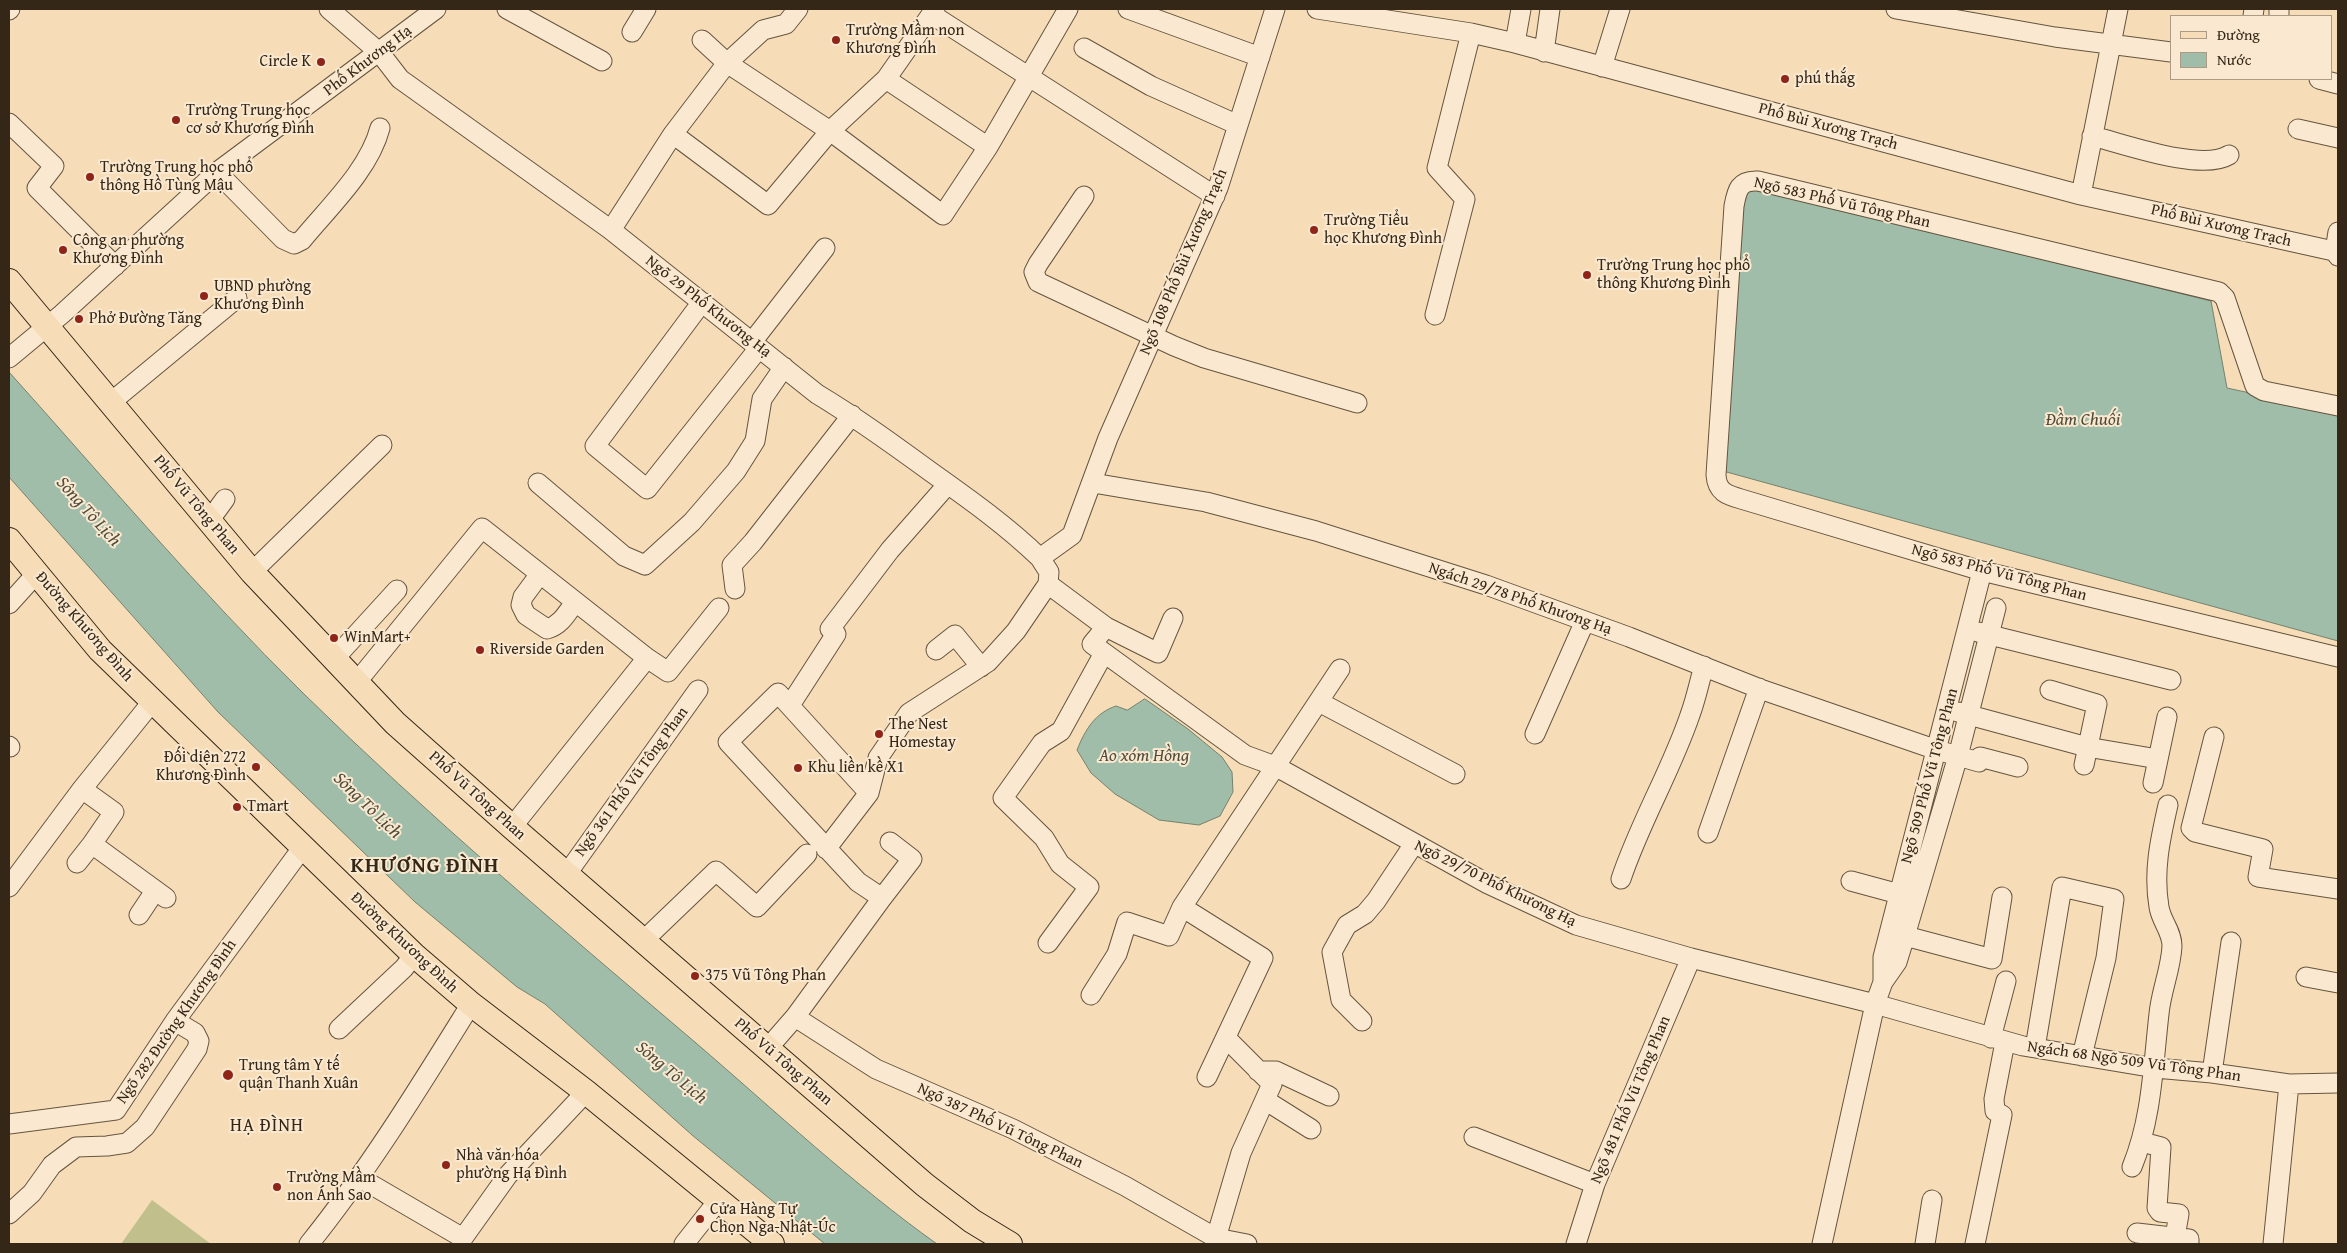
<!DOCTYPE html>
<html>
<head>
<meta charset="utf-8">
<style>
  body { margin:0 }
  #map { position:relative; width:2347px; height:1253px; overflow:hidden; background:#f7ddb7; font-family:"Gentium Book Plus",serif }
  canvas { display:block }
  .frame { position:absolute; inset:0; border:10px solid #342717; pointer-events:none }
  .legend { position:absolute; left:2170px; top:15px; width:162px; height:65px; box-sizing:border-box; background:#fae9d0; border:1px solid #ab9b86; margin:0; padding:6px 9px; list-style:none; font-size:15px; color:#342717 }
  .legend li { display:flex; align-items:center; gap:10px; height:25px }
  .legend b { width:25px; border:1px solid #ab9b86 }
</style>
</head>
<body>
<div id="map">
<canvas width="2347" height="1253"></canvas>
<div class="frame"></div>
<ul class="legend">
<li><b style="height:6px;background:#f7ddb7"></b>Đường</li>
<li><b style="height:14px;background:#9fbda8"></b>Nước</li>
</ul>
</div>
<script>
const c = document.querySelector('canvas').getContext('2d');
c.lineJoin = 'round';
function fill(path, color) { c.fillStyle = color; c.fill(path, 'evenodd'); }
function strokePath(path, color, width, dash) { c.strokeStyle = color; c.lineWidth = width; c.lineCap = dash ? 'butt' : 'round'; c.setLineDash(dash || []); c.stroke(path); }
function drawText(font, color, halo, rows, align = 'center') {
  c.font = font + ' "Gentium Book Plus",serif'; c.lineWidth = 4; c.setLineDash([]); c.textBaseline = 'middle'; c.strokeStyle = halo; c.fillStyle = color; for (const [text, x, y, turn = 0] of rows) {
    c.save(); c.translate(x, y); c.rotate((+turn || 0) * Math.PI / 180); c.textAlign = isNaN(turn) ? turn : align; if (halo) c.strokeText(text, 0, 0); c.fillText(text, 0, 0); c.restore();
  }
}
fill(new Path2D(`
  M152,1200L211,1244H121Z`), '#c1c08c');
const water = new Path2D(`
  M1753,188L2211,301L2227,388L2338,412V641L1723,471L1741,195Z
  M9,372C106,480 200,592 303,693C428,816 563,930 696,1043C774,1110 854,1185 937,1244H825L692,1135L545,1004L517,987L415,902L218,712L9,477Z
  M1145,699L1188,729L1222,757L1232,772L1233,792L1220,816L1199,825L1159,820L1115,794L1091,773L1077,750C1085,730 1095,713 1116,706L1127,710Z`);
fill(water, '#9fbda8');
strokePath(water, '#74816e', 1);
const minor = new Path2D(`
  M329,9L380,53L400,79L611,230L817,394C857,418 894,445 931,472C969,499 1007,526 1040,558L1072,535L1108,438L1218,188L1275,9
  M507,9L602,61
  M1128,9L1260,57
  M1317,9L1471,33L1515,43L2081,195L2338,252
  M1896,9L2055,37L2171,52
  M9,10L10,9
  M931,14L1215,196
  M2253,16L2254,9
  M2279,16V9
  M632,32L646,9
  M702,40L727,63L830,131L943,215L988,147L1068,9
  M1515,43L1521,9
  M1084,48L1151,86L1238,125
  M1544,52L1550,9
  M1602,67L1620,9
  M886,79L988,147
  M2319,79L2338,84
  M9,123L54,166L37,188L115,266
  M2298,129L2338,138
  M673,134L768,205L830,131L886,79L935,9
  M2092,136C2125,144 2201,172 2229,155
  M217,172L283,239L294,244L302,240C329,207 369,170 380,128
  M2081,195L2118,9
  M1084,196L1038,264L1034,272L1038,282L1174,346L1204,358L1357,403
  M611,230L673,134L727,63L763,30L786,24L798,9
  M2338,232L2335,251L2338,256
  M702,302L595,446L647,489L759,348
  M1435,315L1465,199L1437,168L1471,33
  M752,342L825,248
  M9,358L62,314L217,172L436,9
  M110,403L237,298
  M2338,406L2264,391L2255,386L2225,298L2219,292L1758,181C1739,180 1737,190 1734,206L1716,475C1717,492 1727,495 1741,499L1982,571L2338,657
  M538,483L624,556L645,565L692,522L736,471L755,441L762,399L784,367
  M1093,483L1206,502L1316,531L1486,585L1629,637L1763,690L1937,750L1979,762L1980,757L2018,767
  M209,521L225,499
  M1040,558L1049,572L1048,584L1106,627L1158,653L1173,618
  M252,572L382,445
  M540,574L523,597L521,605L526,615L547,629C561,625 567,613 575,602
  M735,589L732,565L753,542L852,415
  M9,604L37,573
  M1106,627L1092,644L1245,755L1275,766L1488,884L1576,925L1691,958L1875,1004L2023,1046L2155,1068L2212,1073L2289,1084L2338,1083
  M1978,632L2171,680
  M936,650L955,635L981,667
  M647,658L668,672L719,608
  M334,659L397,590
  M356,683L482,528L647,658L512,827
  M2050,690L2097,704L2084,765
  M794,699L836,634L830,629L890,550L948,484
  M1319,702L1455,774
  M1958,712L2087,747L2158,759
  M1535,734L1585,621
  M2214,737L2191,828L2195,832L2263,849L2258,877L2338,889
  M9,746L10,747
  M2153,783L2167,717
  M82,789L114,812L92,844L166,898
  M1708,833L1759,688
  M826,849L869,793L878,758L909,713L988,662L1016,631L1048,584
  M77,863L92,844
  M566,875L698,690
  M1621,879C1640,822 1671,771 1690,715C1696,699 1699,683 1704,666
  M1851,881L1899,894
  M9,887L82,789L152,702
  M882,898L912,859L890,842
  M1182,907L1263,958L1207,1077
  M139,915L155,891
  M1894,933L1992,959L2002,897
  M643,941L716,871L757,907L807,854
  M1048,943L1089,887L1060,864L1044,838L1003,798L1042,743L1061,731L1104,653
  M2306,977L2338,983
  M1883,982L1897,962L1905,936L1958,756L1996,608
  M1091,995L1117,954L1127,922L1169,936L1182,907L1340,669
  M795,1017L876,1069L1013,1129L1125,1186L1216,1238L1247,1244
  M1362,1021L1341,1000L1332,952L1347,925L1365,914L1376,901L1414,844
  M339,1029L404,968L414,955
  M1991,1038L2006,981
  M768,1048L795,1017L882,898L858,882L728,742L778,693L869,793
  M2035,1048L2062,887L2114,899L2106,958L2082,1056
  M1258,1071H1276L1329,1096
  M2212,1073L2231,942
  M1265,1100L1311,1129
  M9,1124L116,1110L175,1021L303,847
  M1474,1137L1595,1184
  M2142,1142L2161,1147L2157,1208L2160,1212L2179,1214L2175,1237
  M2132,1167C2152,1118 2153,1066 2159,1014C2161,991 2171,969 2172,946C2172,931 2161,921 2159,907C2153,872 2160,840 2168,805
  M360,1178L463,1238L508,1175L586,1092
  M9,1214L32,1193L52,1165L76,1147L107,1146L127,1143L145,1127L197,1049L199,1041L195,1033L175,1021
  M2137,1233L2189,1239V1244
  M1216,1238L1241,1153L1272,1084L1226,1038
  M309,1244C370,1168 420,1086 471,1004
  M684,1244L718,1201
  M1576,1244L1595,1184L1691,958
  M1822,1244L1875,1004L1883,982V957L1982,571
  M1925,1244L1932,1200
  M1975,1244L2002,1115L1995,1111L1994,1099L2005,1042
  M2273,1244L2289,1084`);
const major = new Path2D(`
  M9,281L252,572L395,723L512,827L925,1185L972,1221L1010,1244
  M9,540L100,650L414,955L471,1004L586,1092L772,1244`);
strokePath(minor, '#65543f', 21);
strokePath(major, '#342717', 26);
strokePath(minor, '#fae9d0', 19);
strokePath(major, '#f7ddb7', 24);
for (const [x, y, r, color] of [
  [836,40,5,"#8f2418"],
  [321,62,5,"#8f2418"],
  [1785,79,5,"#8f2418"],
  [176,120,5,"#8f2418"],
  [90,177,5,"#8f2418"],
  [1314,230,5,"#8f2418"],
  [63,250,5,"#8f2418"],
  [1587,275,5,"#8f2418"],
  [204,296,5,"#8f2418"],
  [79,319,5,"#8f2418"],
  [334,638,5,"#8f2418"],
  [480,650,5,"#8f2418"],
  [879,734,5,"#8f2418"],
  [256,767,5,"#8f2418"],
  [798,768,5,"#8f2418"],
  [237,807,5,"#8f2418"],
  [695,976,5,"#8f2418"],
  [228,1075,6,"#8f2418"],
  [446,1165,5,"#8f2418"],
  [277,1187,5,"#8f2418"],
  [700,1219,5,"#8f2418"]
]) { const dot = new Path2D(); dot.arc(x, y, r, 0, 2 * Math.PI); c.fillStyle = color; c.fill(dot); strokePath(dot, '#fae9d0', 2); }
drawText('16px', '#342717', '#fae9d0', [
  ["Trường Mầm non",846,31],
  ["Khương Đình",846,49],
  ["Circle K",311,62,"right"],
  ["phú thắg",1795,79],
  ["Trường Trung học",186,111],
  ["cơ sở Khương Đình",186,129],
  ["Trường Trung học phổ",100,168],
  ["thông Hồ Tùng Mậu",100,186],
  ["Trường Tiểu",1324,221],
  ["học Khương Đình",1324,239],
  ["Công an phường",73,241],
  ["Khương Đình",73,259],
  ["Trường Trung học phổ",1597,266],
  ["thông Khương Đình",1597,284],
  ["UBND phường",214,287],
  ["Khương Đình",214,305],
  ["Phở Đường Tăng",89,319],
  ["WinMart+",344,638],
  ["Riverside Garden",490,650],
  ["The Nest",889,725],
  ["Homestay",889,743],
  ["Đối diện 272",246,758,"right"],
  ["Khương Đình",246,776,"right"],
  ["Khu liền kề X1",808,768],
  ["Tmart",247,807],
  ["375 Vũ Tông Phan",705,976],
  ["Trung tâm Y tế",239,1066],
  ["quận Thanh Xuân",239,1084],
  ["Nhà văn hóa",456,1156],
  ["phường Hạ Đình",456,1174],
  ["Trường Mầm",287,1178],
  ["non Ánh Sao",287,1196],
  ["Cửa Hàng Tự",710,1210],
  ["Chọn Nga-Nhật-Úc",710,1228]
], 'left');
drawText('16px', '#342717', '#fae9d0', [
  ["Phố Khương Hạ",368,61,-37],
  ["Phố Bùi Xương Trạch",1828,127,15],
  ["Ngõ 583 Phố Vũ Tông Phan",1842,203,13],
  ["Phố Bùi Xương Trạch",2221,226,13],
  ["Ngõ 108 Phố Bùi Xương Trạch",1184,262,-67],
  ["Ngõ 29 Phố Khương Hạ",708,307,38],
  ["Phố Vũ Tông Phan",196,505,50],
  ["Ngõ 583 Phố Vũ Tông Phan",1999,573,15],
  ["Ngách 29/78 Phố Khương Hạ",1520,599,19],
  ["Đường Khương Đình",84,627,49],
  ["Ngõ 509 Phố Vũ Tông Phan",1930,776,-75],
  ["Ngõ 361 Phố Vũ Tông Phan",632,782,-54],
  ["Phố Vũ Tông Phan",477,796,42],
  ["Ngõ 29/70 Phố Khương Hạ",1495,884,26],
  ["Đường Khương Đình",404,943,43],
  ["Ngõ 282 Đường Khương Đình",177,1022,-55],
  ["Phố Vũ Tông Phan",783,1062,41],
  ["Ngách 68 Ngõ 509 Vũ Tông Phan",2134,1062,8],
  ["Ngõ 481 Phố Vũ Tông Phan",1631,1100,-67],
  ["Ngõ 387 Phố Vũ Tông Phan",1000,1126,25]
]);
drawText('italic 18px', '#4f4c3b', '#fae9d0', [
  ["Đầm Chuối",2083,420],
  ["Sông Tô Lịch",88,512,48],
  ["Ao xóm Hồng",1144,756],
  ["Sông Tô Lịch",367,806,44],
  ["Sông Tô Lịch",671,1073,40]
]);
c.letterSpacing = '1px';
drawText('18px', '#342717', '#fae9d0', [
  ["HẠ ĐÌNH",267,1126]
]);
c.letterSpacing = '0px';
c.letterSpacing = '1px';
drawText('bold 21px', '#342717', '#fae9d0', [
  ["KHƯƠNG ĐÌNH",425,867]
]);
c.letterSpacing = '0px';
</script>
</body>
</html>
